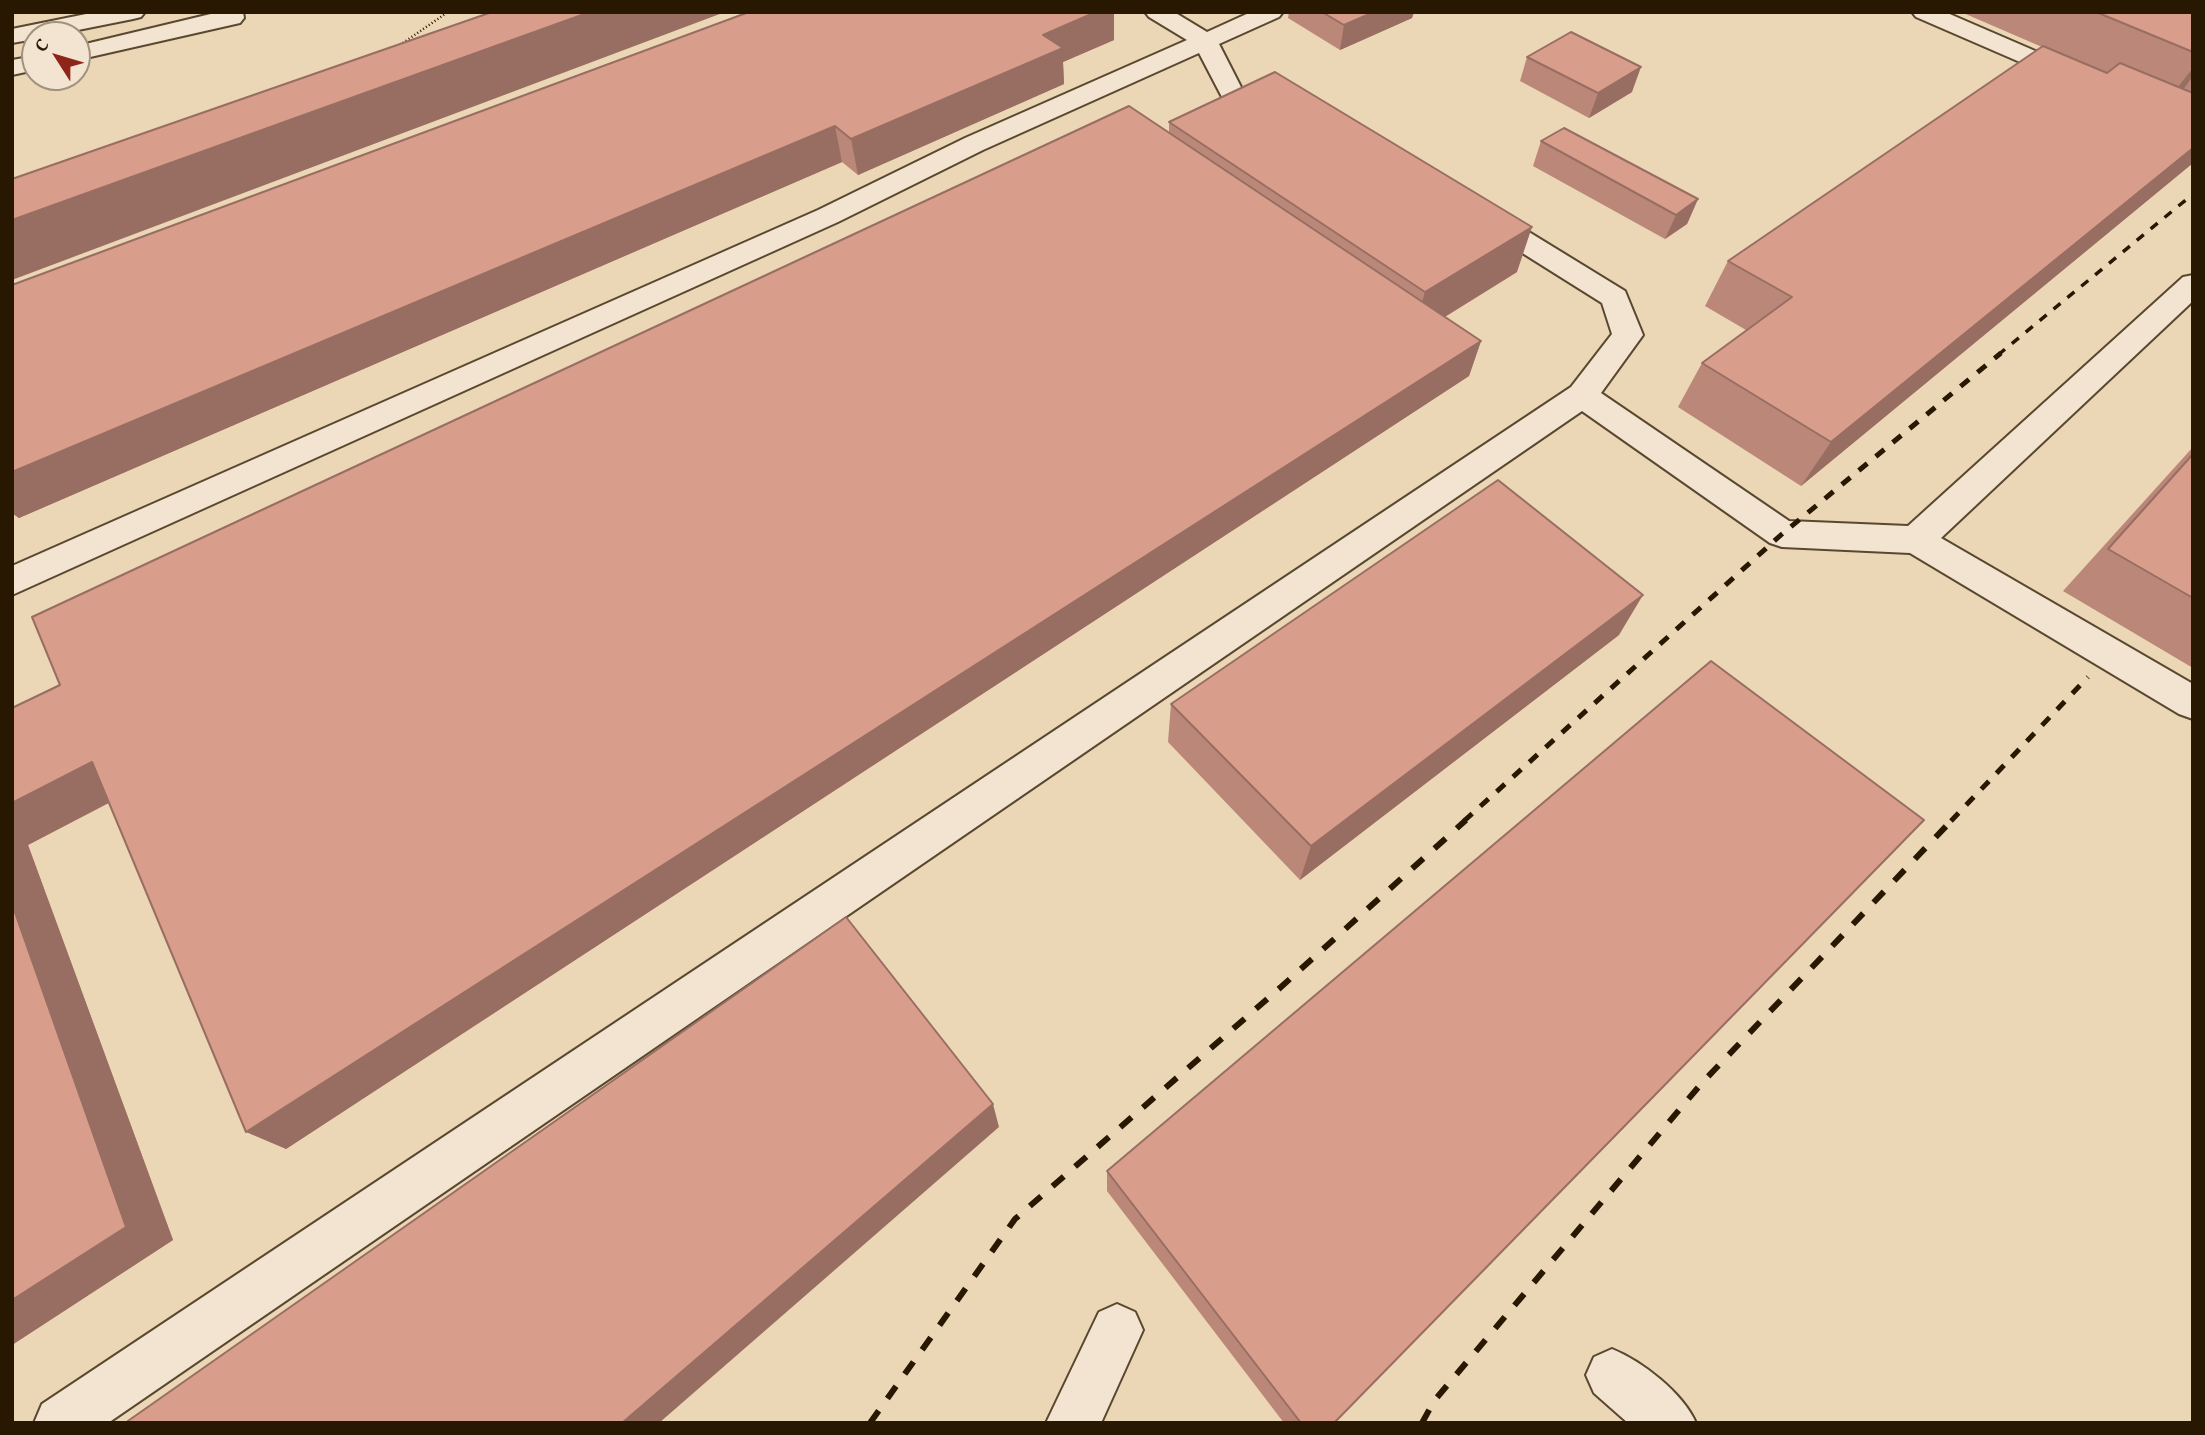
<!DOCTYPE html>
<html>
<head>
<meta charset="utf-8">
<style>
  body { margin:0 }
  #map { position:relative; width:2205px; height:1435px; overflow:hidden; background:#ebd6b6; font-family:"Gentium Book Plus",serif }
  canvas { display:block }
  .frame { position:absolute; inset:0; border:14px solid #281802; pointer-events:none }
  .north { position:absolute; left:21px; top:21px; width:70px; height:70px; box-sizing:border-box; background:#f2e4d0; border:2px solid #a1927e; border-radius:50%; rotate:307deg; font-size:19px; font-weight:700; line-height:28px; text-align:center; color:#281802 }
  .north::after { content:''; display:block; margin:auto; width:24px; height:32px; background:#8f2418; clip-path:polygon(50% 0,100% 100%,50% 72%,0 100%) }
</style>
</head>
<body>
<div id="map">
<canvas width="2205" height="1435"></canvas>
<div class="frame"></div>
<div class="north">С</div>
</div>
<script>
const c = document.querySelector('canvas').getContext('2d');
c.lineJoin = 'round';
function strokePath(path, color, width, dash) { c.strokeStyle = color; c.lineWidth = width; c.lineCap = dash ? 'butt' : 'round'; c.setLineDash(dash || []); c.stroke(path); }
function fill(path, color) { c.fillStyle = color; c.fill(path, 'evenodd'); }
const minor = new Path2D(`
  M96,12H145L141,17L133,19L53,35H35V39L12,43V29Z
  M219,12H243L244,18L240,23L77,60V46Z
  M1145,12H1174L1207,32L1251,12H1283L1279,17L1219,44L1242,89L1291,101L1295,106L1291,111L1282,114L1223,99L1199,53L983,150L838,222L12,595V566L818,210L965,138L1187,40L1149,17Z
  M1912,12H1945L2084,72L2088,77L2084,82L2075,85L2066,82L1916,17Z
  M35,56V70L12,75V60Z
  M1483,207L1493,210L1625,291L1643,335L1601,393L1789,521L1908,526L2183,277L2193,275V301L1941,538L2193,684V719L2179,714L1910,553L1782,547L1770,543L1582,411L108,1423H34L42,1404L1571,387L1612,334L1602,303L1473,222L1469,216L1473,210Z
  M1117,1304L1135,1312L1143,1330L1101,1423H1046L1099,1312Z
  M1612,1349C1642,1361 1683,1393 1696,1423H1628L1594,1393L1586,1375L1594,1357Z`);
strokePath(minor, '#59482f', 4);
strokePath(new Path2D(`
  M400,45L448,12`), '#281802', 2.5, [1, 2.5]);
fill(minor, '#f2e4d0');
strokePath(new Path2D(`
  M1998,355L2193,194`), '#281802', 3.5, [9, 9]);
strokePath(new Path2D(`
  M1464,821L1782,534L2001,353
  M1951,821L2088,677`), '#281802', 5, [11, 11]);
strokePath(new Path2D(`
  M870,1423L1015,1219L1281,987L1466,820
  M1422,1423L1434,1401L1701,1084L1952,820`), '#281802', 6, [15, 15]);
fill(new Path2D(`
  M749,12H1114V40L1063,62L1064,84L858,175L842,162L19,518L12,513V285Z
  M1289,12H1414L1412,18L1340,50L1288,18Z
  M1961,12H2193V163L1801,486L1678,407L1702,363L1746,330L1705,306L1728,261L2042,47Z
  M1527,57L1632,92L1589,118L1520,81Z
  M1169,122L1517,272L1445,317L1481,341L1469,376L286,1149L109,803L28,845L173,1240L12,1345V708L1169,132Z
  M1541,141L1698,199L1687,224L1665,239L1533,166Z
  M2193,447V668L2063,591Z
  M1619,635L1300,880L1168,742L1171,704Z
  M1107,1171L1334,1423H1284L1107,1191Z`), '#bb8778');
fill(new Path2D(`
  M590,12H725L12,280V220Z
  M1096,12H1114V40L1063,62L1064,84L858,175L851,139L1043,35Z
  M1374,12H1414L1412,18L1340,50L1344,25Z
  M1641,67L1632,92L1589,118L1598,93Z
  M2193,68V76L2183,90L2167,101Z
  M835,126L842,162L19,518L12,513V472Z
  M2193,148V163L1801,486L1831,442Z
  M1698,199L1687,224L1665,239L1676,215Z
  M1532,227L1517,272L1412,337L1425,292Z
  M1481,341L1469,376L286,1149L246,1132Z
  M1643,595L1619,635L1300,880L1311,846Z
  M92,762L131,791L28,845L173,1240L12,1345V803Z
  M993,1104L999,1127L659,1423H622Z`), '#986e62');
const building = new Path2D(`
  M492,12H590L12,220V179Z
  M749,12H1096L1043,35L1063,48L851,139L835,126L12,472V285Z
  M1322,12H1374L1344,25Z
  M2096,12H2193V52Z
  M1571,32L1641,67L1598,93L1527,57Z
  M2043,46L2107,73L2120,63L2193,93V148L1831,442L1702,363L1792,297L1728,261Z
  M1275,72L1532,227L1425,292L1169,122Z
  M1129,106L1481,341L246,1132L92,762L12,803V708L60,685L32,617Z
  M1564,128L1698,199L1676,215L1541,141Z
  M2193,454V598L2108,549Z
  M1498,480L1643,595L1311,846L1171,704Z
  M1711,661L1924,820L1334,1423H1301L1107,1171Z
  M12,904L126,1227L12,1300Z
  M846,917L993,1104L622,1423H125Z`);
fill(building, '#d99d8c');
strokePath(building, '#986e62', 2);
</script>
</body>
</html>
